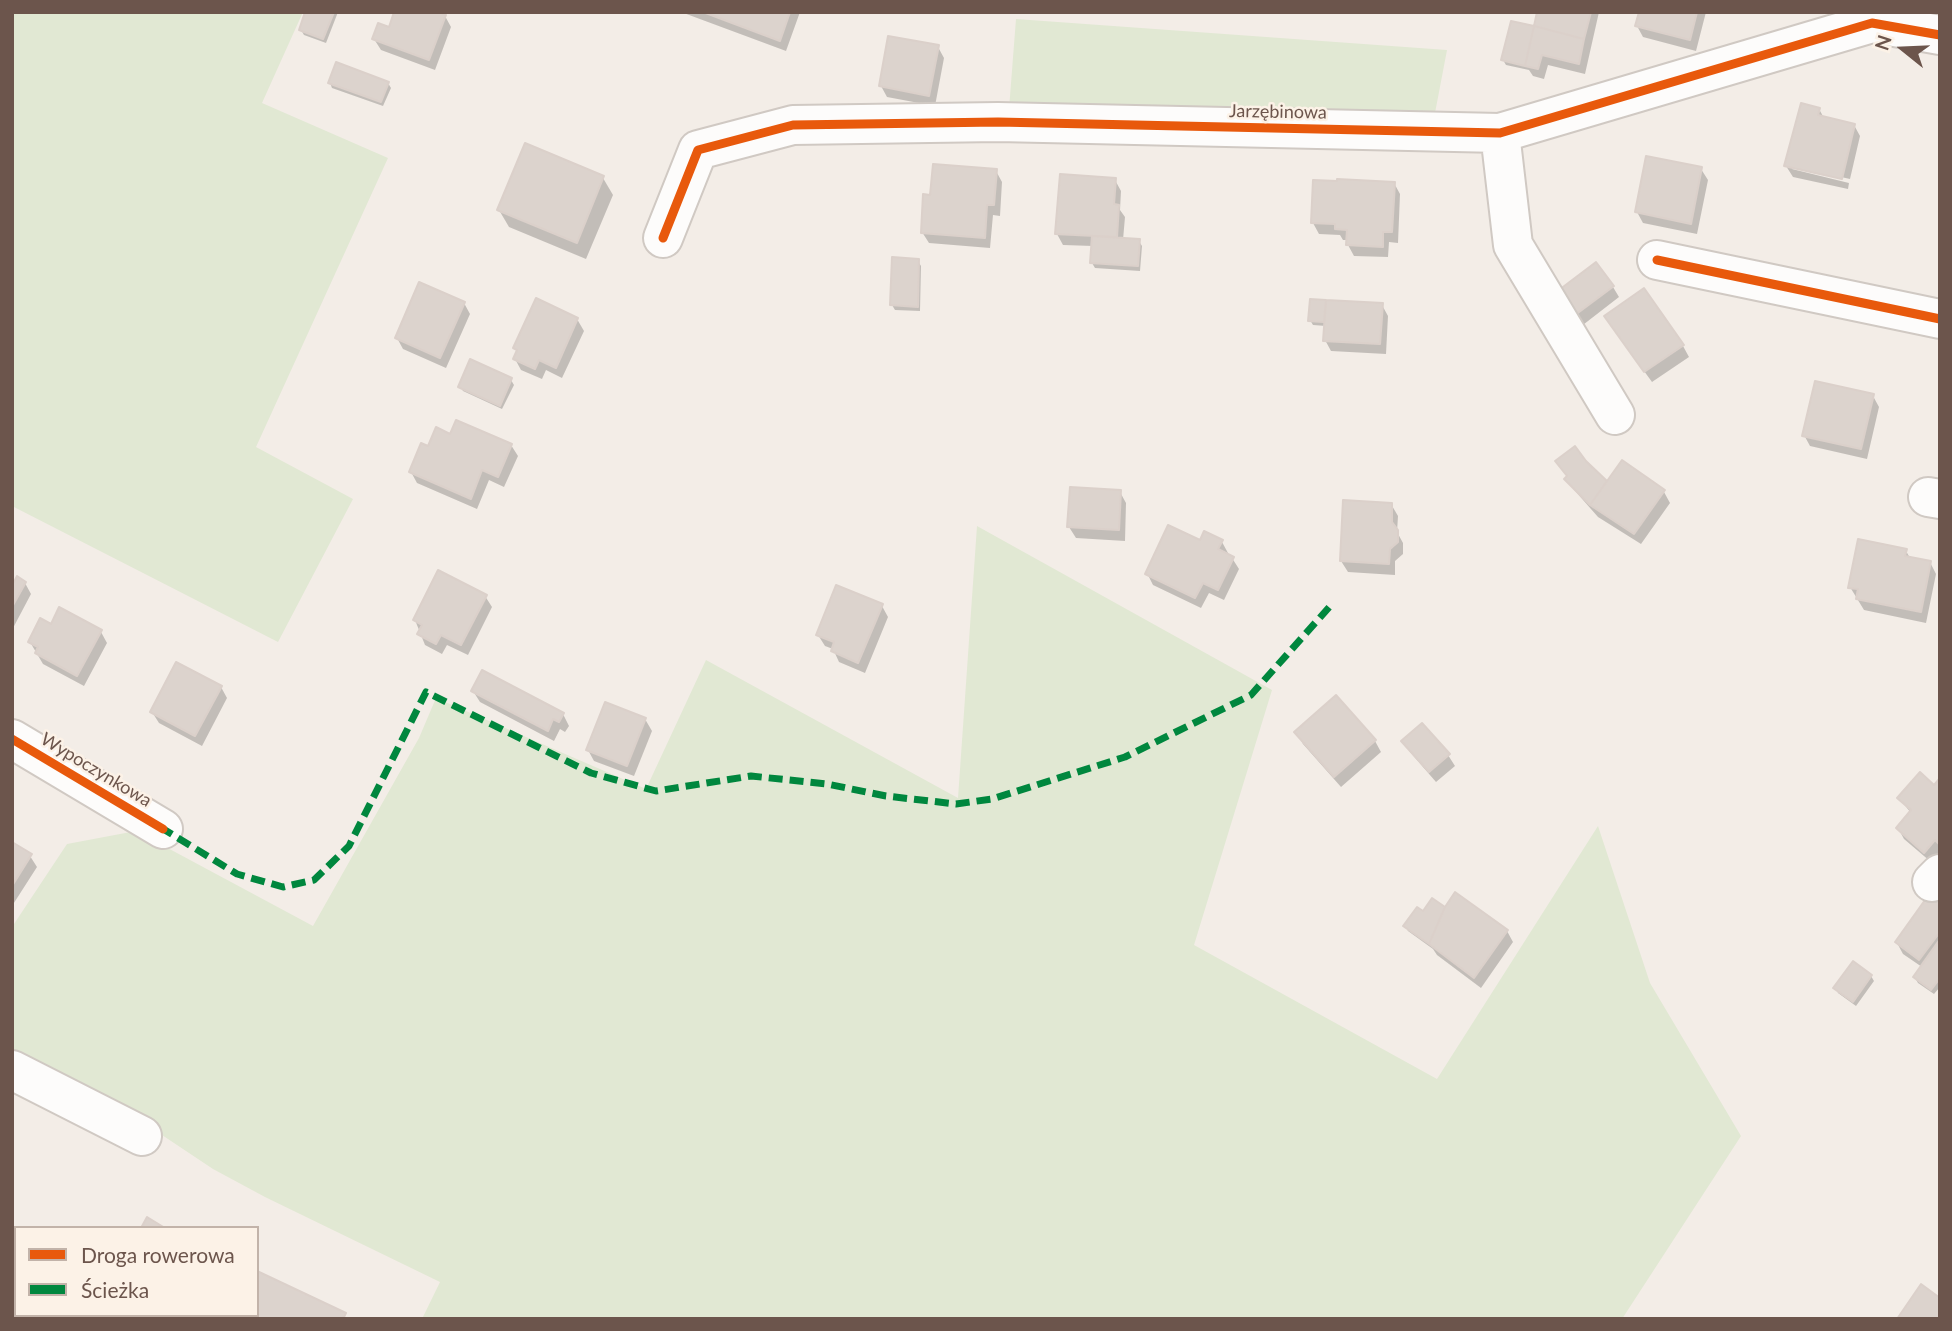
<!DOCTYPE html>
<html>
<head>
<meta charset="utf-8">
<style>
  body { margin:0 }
  #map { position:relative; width:1952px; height:1331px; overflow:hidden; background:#f3ede7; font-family:Lato,sans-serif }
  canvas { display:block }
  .frame { position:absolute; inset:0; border:14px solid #6c554c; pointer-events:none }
  .legend { position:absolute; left:14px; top:1226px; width:245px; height:91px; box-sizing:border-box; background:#fcf2e7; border:2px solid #c2b3a9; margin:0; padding:9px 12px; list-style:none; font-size:21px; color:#6c554c }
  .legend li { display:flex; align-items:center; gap:14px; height:35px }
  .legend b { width:35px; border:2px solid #c2b3a9 }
  .north { position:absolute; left:1868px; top:14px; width:70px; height:70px; -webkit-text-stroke:5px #fcf2e7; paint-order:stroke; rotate:288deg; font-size:19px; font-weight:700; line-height:28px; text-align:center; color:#6c554c }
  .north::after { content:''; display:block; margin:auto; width:24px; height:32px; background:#6c554c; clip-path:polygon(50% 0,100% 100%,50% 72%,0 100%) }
</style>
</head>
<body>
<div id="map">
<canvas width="1952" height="1331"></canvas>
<div class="frame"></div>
<ul class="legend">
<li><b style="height:9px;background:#e8590c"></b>Droga rowerowa</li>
<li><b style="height:9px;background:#00873e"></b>Ścieżka</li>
</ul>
<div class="north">N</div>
</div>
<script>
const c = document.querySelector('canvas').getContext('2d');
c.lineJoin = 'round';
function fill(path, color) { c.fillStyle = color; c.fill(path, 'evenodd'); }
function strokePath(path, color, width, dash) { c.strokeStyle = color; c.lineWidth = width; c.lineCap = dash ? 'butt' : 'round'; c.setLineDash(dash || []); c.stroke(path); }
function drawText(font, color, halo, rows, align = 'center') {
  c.font = font + ' Lato,sans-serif'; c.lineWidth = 5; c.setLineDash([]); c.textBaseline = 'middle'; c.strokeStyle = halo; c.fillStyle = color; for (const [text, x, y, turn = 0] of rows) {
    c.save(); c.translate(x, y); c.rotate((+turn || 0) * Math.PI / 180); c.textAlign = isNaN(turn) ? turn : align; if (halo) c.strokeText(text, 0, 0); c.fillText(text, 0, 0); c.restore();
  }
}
fill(new Path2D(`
  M12,12H303L262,103L388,158L256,447L353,499L278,642L12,506Z
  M1016,19L1447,50L1435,113L1009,109Z
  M977,526L1272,690L1194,945L1437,1079L1598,826L1650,983L1741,1136L1622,1319H422L440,1282L265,1197L213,1169L138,1119L12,1057V927L67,844L136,831L313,926L419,738L436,698L646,789L706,660L958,798Z`), '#e1e8d3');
fill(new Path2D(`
  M307,12H338L326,43L304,35L301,30Z
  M681,12H800L786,51Z
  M1539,12H1599L1585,74L1548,65L1544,79L1533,76L1529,70L1506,65L1503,60L1535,28Z
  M1640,12H1706L1696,51L1643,37L1637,26Z
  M445,16L451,27L435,70L381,50L374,39Z
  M938,47L944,58L935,106L887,97L881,86Z
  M330,83H388L391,88L383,106L332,88Z
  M1819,109L1824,118L1854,125L1860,136L1850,179L1792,166V169L1849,183L1848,189L1793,177L1786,166Z
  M1701,169L1708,180L1697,234L1643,223L1637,212Z
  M996,171L1002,182L1000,216L993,215L990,248L929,243L922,232L932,197Z
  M603,178L613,195L586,259L509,227L499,210Z
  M1115,180L1121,191L1120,210L1125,217L1123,240L1139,241L1142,246L1140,271L1095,268L1092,263L1093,246L1063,245L1057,234Z
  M1394,183L1400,194L1398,243L1389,242L1388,257L1354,256L1348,245V240H1343L1340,235L1319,234L1313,223Z
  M918,261L921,266L920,311L895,310L892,305Z
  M1613,287L1619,297L1579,328L1563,305Z
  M1311,301L1382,305L1388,316L1386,354L1331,351L1325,340L1326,326L1313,325L1310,320Z
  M464,303L470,314L446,368L403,349L397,338Z
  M577,319L584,331L562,378L546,370L542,379L521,370L515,359L518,353L515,348Z
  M1612,327L1683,346L1689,357L1652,382Z
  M511,380L514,385L502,409L463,391L460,386Z
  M1873,396L1879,407L1867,459L1810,446L1804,435Z
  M451,436L511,445L518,456L504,487L489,480L477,509L417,483L411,472L428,448Z
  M1585,462L1607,484L1623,462L1664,492L1670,503L1641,544L1598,517L1569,484Z
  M1120,492L1126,503L1125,541L1076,538L1069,527Z
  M1391,504L1398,516L1397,532L1403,543V554L1395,561V575L1348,572L1341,561Z
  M1222,542L1228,553L1227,555L1232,558L1239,569L1224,600L1209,593L1201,608L1153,585L1147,573L1200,543Z
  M1906,551L1910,558L1930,562L1936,574L1926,623L1864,610L1850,587Z
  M12,583H25L31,594L12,630Z
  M485,596L492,607L468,655L447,645L442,654L425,645L415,620Z
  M882,606L888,617L865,673L839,662L833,649L825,646L818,635Z
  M52,627L101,632L107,643L84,686L43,664L30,642Z
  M221,687L227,698L202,746L159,723L152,712Z
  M473,691L563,714L569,726L565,732L560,729L554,741L480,702Z
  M645,719L652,731L634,776L594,761L588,750Z
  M1297,733L1375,741L1381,752L1341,787L1303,744Z
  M1404,741L1448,755L1455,766L1436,782L1410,752Z
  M1940,781V853L1931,862L1904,839L1898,828L1911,813L1899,798L1935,787Z
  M12,845L30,856L37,867L12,906Z
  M1940,902V987L1934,994L1918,983L1915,978L1922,967L1903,954L1897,943Z
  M1445,910L1507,931L1513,942L1481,988L1437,955L1433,949L1408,931L1405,926L1423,913Z
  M1871,976L1874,981L1856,1006L1838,993L1836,988Z`), '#0003');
const building = new Path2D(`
  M305,12H334L323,39L299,30Z
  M394,12H439L446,15L429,60L372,39L378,23L389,27Z
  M703,12H790L780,41Z
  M1537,12H1591L1584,39L1534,26Z
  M1639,12H1697L1690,40L1635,26Z
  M1511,21L1534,26L1525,66L1501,60Z
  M1534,26L1584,39L1579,64L1542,55L1538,69L1525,66Z
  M888,36L939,45L929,96L879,86Z
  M336,62L389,82L381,102L328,83Z
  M1801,103L1820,108L1818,115L1855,124L1842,179L1784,166Z
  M525,143L604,176L577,243L497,210Z
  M1646,156L1702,167L1691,224L1635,212Z
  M933,164L997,169L994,205H987L985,238L921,233L923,194L930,195Z
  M1060,174L1116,178L1114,204L1119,205L1117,237L1055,234Z
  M1337,179L1395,182L1392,232H1383V247L1346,245L1347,230L1335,229V224L1311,223L1313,180L1337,181Z
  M1092,236L1140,239L1138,266L1090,263Z
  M892,257L919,259L918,307L890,305Z
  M1596,262L1614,286L1571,318L1555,293Z
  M419,282L465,302L440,358L395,338Z
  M1644,288L1684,345L1644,372L1604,316Z
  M536,298L578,318L556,368L539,360L535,369L513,359L517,350L513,348Z
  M1310,299L1326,300L1324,322L1308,321Z
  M1326,300L1383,303L1380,344L1323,341Z
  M470,359L512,378L500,406L458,387Z
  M1815,381L1874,394L1861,449L1802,436Z
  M456,420L512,444L498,477L482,470L471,499L409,472L421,443L428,446L436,427L450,434Z
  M1575,446L1586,461L1607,481L1590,505L1564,479L1567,476L1555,461Z
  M1622,460L1665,490L1634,534L1590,505Z
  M1070,487L1121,490L1119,530L1067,527Z
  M1343,500L1392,503V522L1398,530V542L1390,549L1389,564L1340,561Z
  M1168,525L1200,540L1204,531L1223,540L1218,549L1234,557L1218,590L1203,583L1195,598L1145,574Z
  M1858,539L1907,549L1905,556L1931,561L1921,612L1856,599L1858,589L1848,588Z
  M438,570L487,595L461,645L441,635L436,644L417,634L422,625L413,620Z
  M17,576L26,582L12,607V581L14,582Z
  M836,585L883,604L858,663L831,651L834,642L816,635Z
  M59,607L102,630L77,676L35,653L38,647L28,642L40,618L51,624Z
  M176,662L222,686L195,736L150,712Z
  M482,670L564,713L559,722L553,719L548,731L471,691Z
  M1336,695L1376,740L1334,777L1294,732Z
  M605,702L646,718L627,766L586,750Z
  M1422,723L1450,754L1429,772L1401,741Z
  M1920,772L1934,785L1940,778V845L1935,840L1924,853L1896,828L1911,810L1897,798Z
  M12,842L32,854L12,886Z
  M1455,892L1508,930L1474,978L1429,944L1445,907Z
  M1930,893L1940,900V932L1919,960L1895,942Z
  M1432,898L1445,907L1429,944L1403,926L1417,907L1423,911Z
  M1940,939V978L1931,990L1913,977Z
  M1853,961L1872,975L1853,1002L1833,988Z
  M147,1217L165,1228H141Z
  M257,1271L346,1313L343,1319H233L234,1315H257Z
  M1921,1284L1940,1298V1319H1897Z`);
fill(building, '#dcd3cd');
strokePath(building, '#dbd0ca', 2);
const minor = new Path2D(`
  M1500,133L1513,245L1615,415
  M663,238L698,150L793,125L998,122L1500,133L1872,23L1940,35
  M1657,260L1940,319
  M1928,497L1940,499
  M12,739L163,829
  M1932,882L1940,874
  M12,1070L142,1136`);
strokePath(minor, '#d0c9c3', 42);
strokePath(minor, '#fdfcfb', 38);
strokePath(new Path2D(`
  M160,827L237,874L283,887L314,880L349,846L426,692L591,773L656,791L751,776L827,784L886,796L956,804L992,799L1125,757L1251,695L1332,604`), '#00873e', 7, [14, 7]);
strokePath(new Path2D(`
  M663,238L698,150L793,125L998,122L1500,133L1872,23L1940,35
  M1657,260L1940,319
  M12,739L163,829`), '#e8590c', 9);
drawText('18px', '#6c554c', '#fcf2e7', [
  ["Jarzębinowa",1278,112,1],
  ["Wypoczynkowa",96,770,31]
]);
</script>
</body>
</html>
